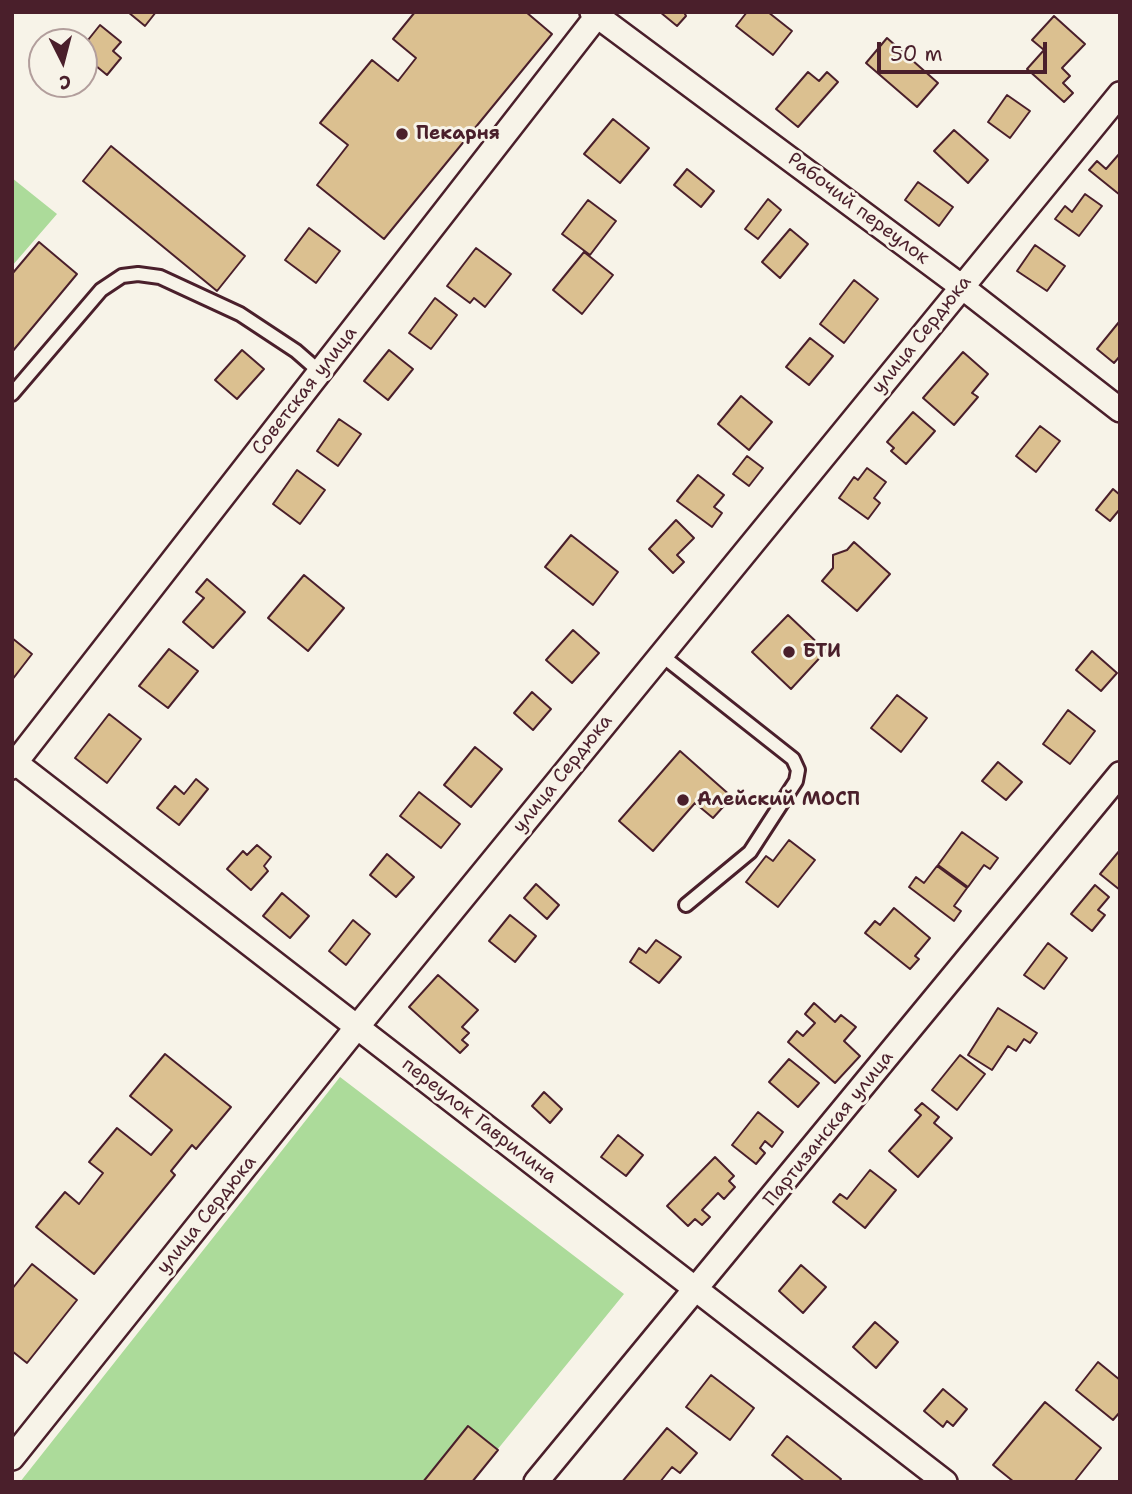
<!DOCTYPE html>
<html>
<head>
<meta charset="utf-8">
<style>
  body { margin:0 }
  #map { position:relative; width:1132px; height:1494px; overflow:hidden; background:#f7f3e8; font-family:"Shantell Sans",sans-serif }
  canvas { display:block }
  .frame { position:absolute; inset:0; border:14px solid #4a1f2b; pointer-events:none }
  .north { position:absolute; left:28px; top:28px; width:70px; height:70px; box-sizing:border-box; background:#f7f3e8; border:2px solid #b29e9c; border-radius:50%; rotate:174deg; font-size:19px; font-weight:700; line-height:28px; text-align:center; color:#4a1f2b }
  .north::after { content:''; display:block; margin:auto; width:24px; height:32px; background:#4a1f2b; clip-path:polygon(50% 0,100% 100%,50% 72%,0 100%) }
  .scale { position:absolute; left:877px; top:42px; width:170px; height:32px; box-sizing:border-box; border:4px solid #4a1f2b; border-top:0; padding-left:9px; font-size:21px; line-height:24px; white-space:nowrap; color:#4a1f2b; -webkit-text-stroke:5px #f7f3e8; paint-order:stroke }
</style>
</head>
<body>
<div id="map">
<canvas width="1132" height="1494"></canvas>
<div class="frame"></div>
<div class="north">С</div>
<div class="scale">50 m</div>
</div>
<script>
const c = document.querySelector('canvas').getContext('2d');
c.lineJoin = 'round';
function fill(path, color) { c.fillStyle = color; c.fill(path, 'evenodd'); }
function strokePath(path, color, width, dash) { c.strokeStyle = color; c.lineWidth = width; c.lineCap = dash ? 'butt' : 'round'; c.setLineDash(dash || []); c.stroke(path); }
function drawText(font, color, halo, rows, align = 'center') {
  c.font = font + ' "Shantell Sans",sans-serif'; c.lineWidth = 6; c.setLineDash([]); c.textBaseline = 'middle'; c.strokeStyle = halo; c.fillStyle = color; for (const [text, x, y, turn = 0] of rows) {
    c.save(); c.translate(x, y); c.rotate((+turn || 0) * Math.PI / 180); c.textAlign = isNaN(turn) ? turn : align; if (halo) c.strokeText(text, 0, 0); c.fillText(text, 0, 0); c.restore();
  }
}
fill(new Path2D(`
  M12,178L57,214L12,266Z
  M340,1077L624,1294L471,1482H20Z`), '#acdb9a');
const building = new Path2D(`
  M128,12H156L145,26Z
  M415,12H526L552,34L384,239L317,185L348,145L320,123L372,60L398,81L416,58L393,39Z
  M660,12H684L686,16L677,26Z
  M747,12H768L792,31L773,55L736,26Z
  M1054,16L1085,44L1062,68L1070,76L1063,83L1073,93L1064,102L1027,69L1044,50L1032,40Z
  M100,25L121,42L113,51L121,58L107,75L84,56V45Z
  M887,38L938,83L917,107L866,63Z
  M808,72L819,81L827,72L838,82L798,127L776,109Z
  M1007,95L1030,111L1010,138L988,122Z
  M613,119L649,148L620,183L584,154Z
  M954,130L988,160L968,183L934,151Z
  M111,146L245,256L217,291L83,181Z
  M1120,153V195L1089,170L1097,161L1106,169Z
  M687,169L714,191L701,207L674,185Z
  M918,182L953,207L939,226L905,200Z
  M1085,194L1102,206L1079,236L1055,219L1065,206L1072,212Z
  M768,199L781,210L758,239L745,229Z
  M588,200L616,221L590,255L562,234Z
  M309,228L340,251L316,283L285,260Z
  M790,229L808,244L780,278L762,262Z
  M39,242L77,274L12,352V274Z
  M1035,245L1065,266L1047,291L1017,271Z
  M476,248L511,274L485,307L474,298L470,303L447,286Z
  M584,252L613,275L582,314L553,290Z
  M854,280L878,299L844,343L820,324Z
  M435,298L457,315L431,349L409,333Z
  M1119,322L1120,356L1114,363L1097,349Z
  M810,338L833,356L809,385L786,367Z
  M242,350L264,369L237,399L215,380Z
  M389,350L413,369L388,400L364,381Z
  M963,352L988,374L972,393L978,397L954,425L923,398Z
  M741,396L772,422L749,450L718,424Z
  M913,412L935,431L906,464L891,451L894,448L887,442Z
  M339,419L361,434L338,466L317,451Z
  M1040,426L1060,441L1036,472L1016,456Z
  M747,456L763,468L749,486L733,474Z
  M867,468L886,482L874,498L880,503L868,519L839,498L854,477L858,480Z
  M297,470L325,490L300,524L273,504Z
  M698,475L724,495L714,507L722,513L712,527L677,501Z
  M1113,489L1120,495V509L1110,521L1096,510Z
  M676,520L694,538L677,555L684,562L673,573L649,549Z
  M571,535L618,572L593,605L545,567Z
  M854,542L890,574L857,611L822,581L833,568V555L847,550Z
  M304,575L344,608L308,651L268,618Z
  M207,579L245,612L213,648L183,622L204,598L196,592Z
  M788,615L826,651L791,689L752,652Z
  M573,630L599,653L572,683L546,660Z
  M12,638L32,654L12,680Z
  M169,649L198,671L168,708L139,686Z
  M1092,651L1117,673L1101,691L1076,670Z
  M532,692L551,709L533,730L514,713Z
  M897,695L927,718L901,752L871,728Z
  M1068,710L1095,731L1070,764L1043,744Z
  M109,714L141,739L107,783L75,758Z
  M475,747L502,769L471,807L444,785Z
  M680,751L732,797L713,818L695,803L653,851L619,821Z
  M998,762L1022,782L1006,800L982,781Z
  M196,779L208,789L179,825L157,808L175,786L184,794Z
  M419,792L460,824L441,848L400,816Z
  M962,832L998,858L990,869L984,865L968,887L938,865Z
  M789,840L815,860L778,907L746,882L766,856L773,861Z
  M257,845L271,857L264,866L268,871L251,890L227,869L243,851L247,855Z
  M1120,850V890L1100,874Z
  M387,854L414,877L396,897L370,875Z
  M937,866L967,888L954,906L961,911L954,921L909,887L916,877L924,883Z
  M536,884L559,905L547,919L524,898Z
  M1095,885L1109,897L1098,910L1105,915L1092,931L1071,914Z
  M282,893L309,916L290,938L263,916Z
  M894,908L930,938L915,956L919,959L910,969L865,933L875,921L880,925Z
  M510,915L536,936L515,962L489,941Z
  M353,920L370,934L346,965L329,951Z
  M656,940L681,957L659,983L630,962L639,948L646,953Z
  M1048,943L1067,958L1044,989L1024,975Z
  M438,975L478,1010L462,1027L469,1033L462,1040L468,1045L460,1053L409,1007Z
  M814,1003L835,1022L841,1015L856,1027L844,1041L860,1056L835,1083L788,1042L797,1031L803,1036L815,1023L805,1014Z
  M998,1008L1037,1033L1030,1043L1024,1039L1016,1051L1008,1046L992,1070L968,1055Z
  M165,1054L231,1107L196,1149L192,1145L171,1171L175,1175L94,1274L36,1227L65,1192L79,1204L103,1173L89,1162L117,1128L151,1155L172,1130L130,1096Z
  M960,1055L985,1074L957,1110L932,1090Z
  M789,1059L819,1083L798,1107L769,1082Z
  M544,1092L562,1109L550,1123L532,1106Z
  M922,1103L939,1117L934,1123L952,1138L918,1177L889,1151L921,1115L915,1110Z
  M758,1112L783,1132L772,1147L765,1141L760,1148L765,1153L756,1164L732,1145Z
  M618,1135L643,1155L626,1176L601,1157Z
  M715,1157L734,1176L729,1181L735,1187L724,1199L718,1193L702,1210L710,1217L702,1225L695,1219L688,1226L667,1206Z
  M870,1170L896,1190L865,1228L833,1202L840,1194L847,1199Z
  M32,1264L77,1300L27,1363L12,1351V1289Z
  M801,1265L826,1287L803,1313L779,1291Z
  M875,1322L898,1342L876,1368L853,1347Z
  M1098,1362L1120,1380V1412L1113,1420L1076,1390Z
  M711,1375L754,1408L730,1440L686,1407Z
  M943,1389L967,1409L953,1426L947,1421L943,1427L924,1411Z
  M1045,1402L1101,1448L1074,1482H1014L993,1465Z
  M468,1426L498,1450L472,1482H423Z
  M667,1428L697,1453L680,1473L672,1467L660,1482H622Z
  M787,1436L841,1479L839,1482H805L772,1455Z`);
fill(building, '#dbc090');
strokePath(building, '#4a1f2b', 2);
const service = new Path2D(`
  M12,394L101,290L122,276L138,274L160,277L240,314L296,351L320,372
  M660,654L793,759L798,770L796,781L750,852L686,905`);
const minor = new Path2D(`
  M592,12L962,287L1120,410
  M12,760L945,1482
  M12,767L597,16
  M12,1458L357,1027L1120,94
  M536,1482L1120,774`);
strokePath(service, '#4a1f2b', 18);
strokePath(minor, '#4a1f2b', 28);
strokePath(service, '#f7f3e8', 12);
strokePath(minor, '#f7f3e8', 23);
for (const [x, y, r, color] of [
  [402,134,7,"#4a1f2b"],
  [789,652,7,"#4a1f2b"],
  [683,800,7,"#4a1f2b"]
]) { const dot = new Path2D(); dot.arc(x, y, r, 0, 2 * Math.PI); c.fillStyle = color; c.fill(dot); strokePath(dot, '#f7f3e8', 2.5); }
drawText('bold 19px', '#4a1f2b', '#f7f3e8', [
  ["Пекарня",416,134],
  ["БТИ",803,652],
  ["Алейский МОСП",697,800]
], 'left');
drawText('19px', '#4a1f2b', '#f7f3e8', [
  ["Рабочий переулок",858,209,37],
  ["улица Сердюка",922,335,-51],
  ["Советская улица",305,391,-52],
  ["улица Сердюка",563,774,-51],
  ["переулок Гаврилина",479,1121,38],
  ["Партизанская улица",829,1129,-51],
  ["улица Сердюка",207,1215,-51]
]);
</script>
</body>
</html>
